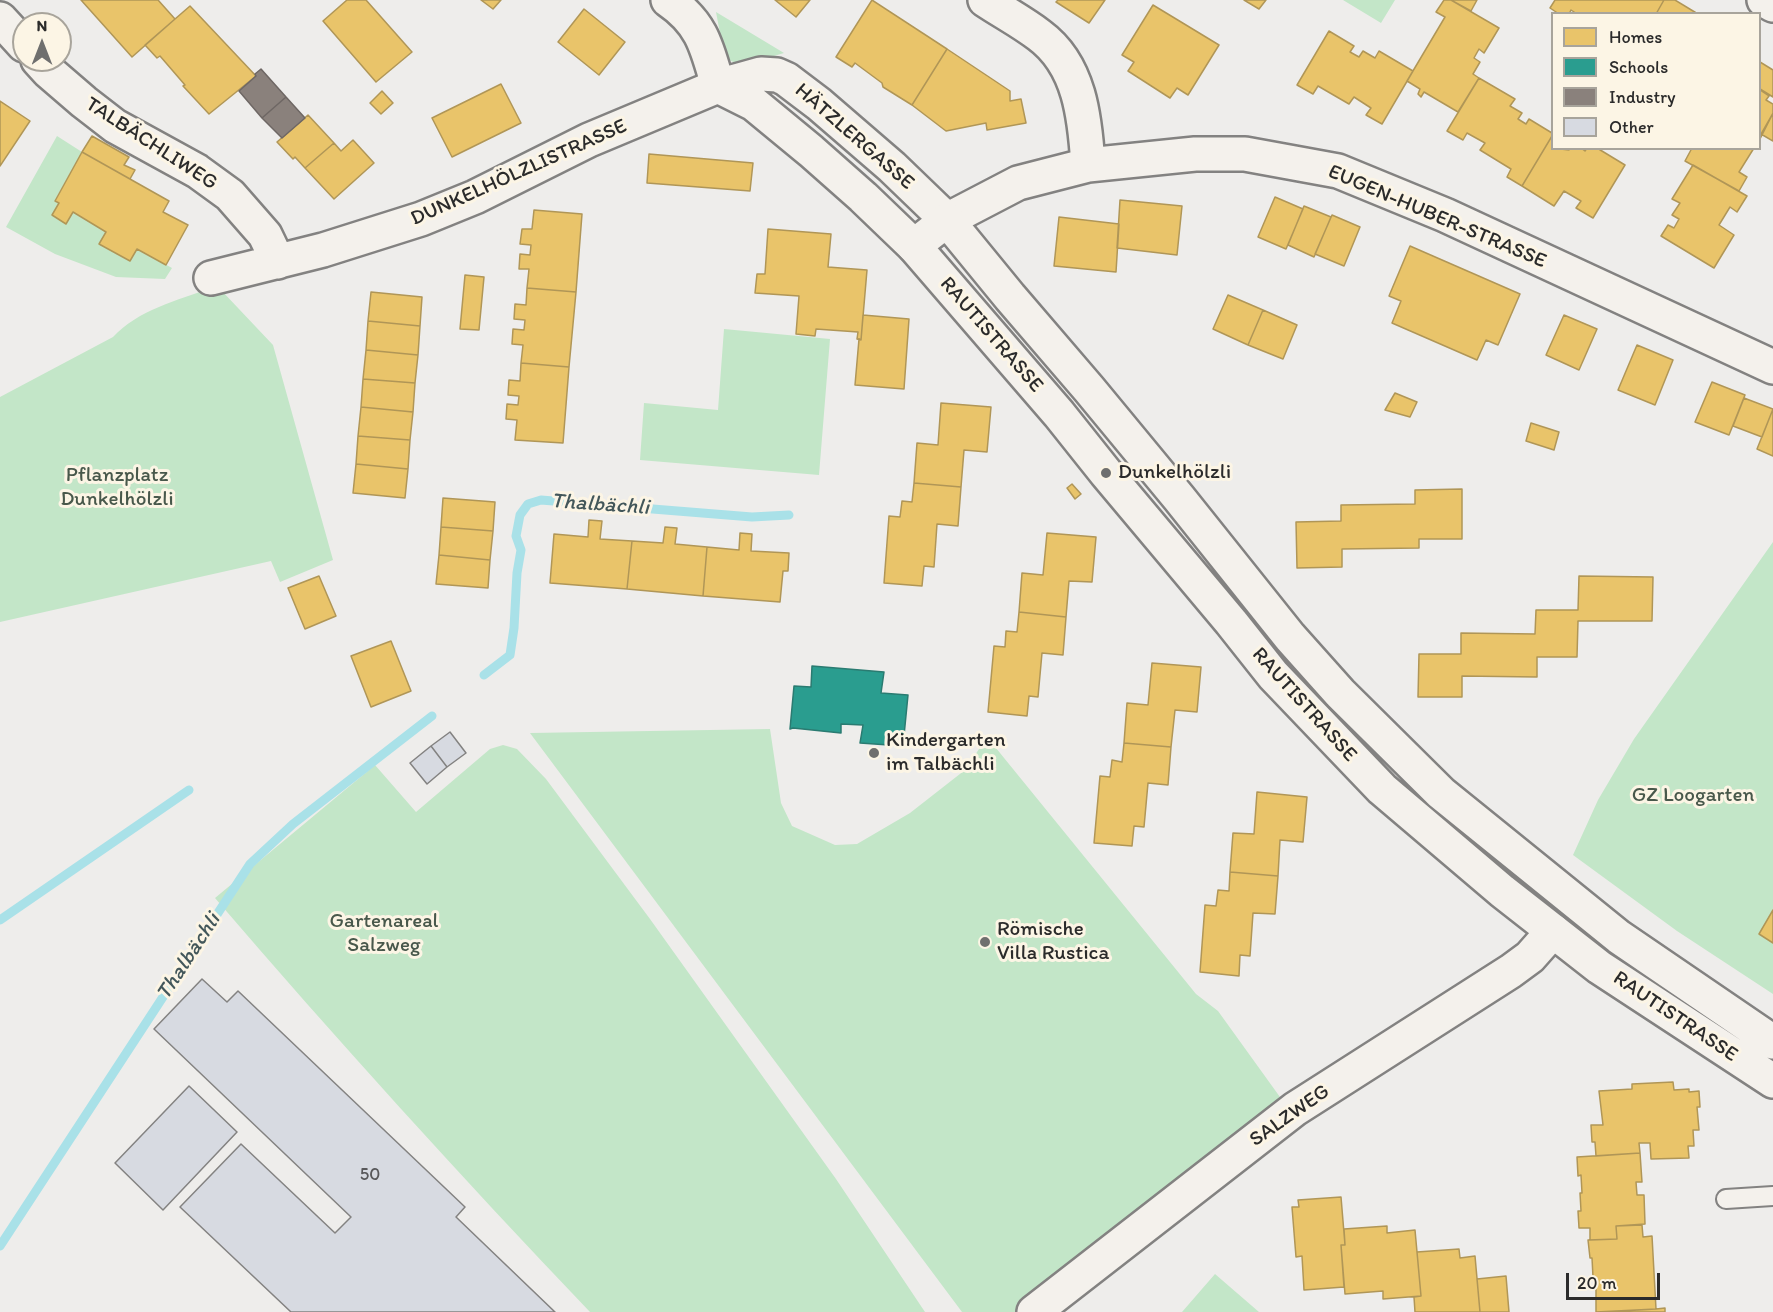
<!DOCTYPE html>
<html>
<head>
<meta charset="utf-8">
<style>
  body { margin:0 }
  #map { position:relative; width:1773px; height:1312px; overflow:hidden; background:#eeedeb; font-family:Itim,sans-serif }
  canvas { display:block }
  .legend { position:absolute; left:1551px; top:12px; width:210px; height:138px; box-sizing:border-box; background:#fcf5e5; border:2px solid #a8a49b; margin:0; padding:8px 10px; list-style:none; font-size:18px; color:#2b2b2b }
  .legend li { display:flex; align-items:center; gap:12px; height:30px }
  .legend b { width:30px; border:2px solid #a8a49b }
  .north { position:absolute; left:12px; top:12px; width:60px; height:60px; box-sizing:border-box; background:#fcf5e5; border:2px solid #a8a49b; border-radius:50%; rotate:0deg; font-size:16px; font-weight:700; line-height:24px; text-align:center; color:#2b2b2b }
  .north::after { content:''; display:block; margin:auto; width:21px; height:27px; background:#6f6f6e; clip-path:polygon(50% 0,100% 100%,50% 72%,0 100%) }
  .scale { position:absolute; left:1566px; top:1273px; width:94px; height:27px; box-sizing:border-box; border:3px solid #2b2b2b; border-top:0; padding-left:8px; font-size:18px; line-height:21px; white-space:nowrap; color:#2b2b2b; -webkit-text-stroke:4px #fcf5e5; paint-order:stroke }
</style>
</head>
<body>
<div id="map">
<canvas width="1773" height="1312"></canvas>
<ul class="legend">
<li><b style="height:16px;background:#e9c46a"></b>Homes</li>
<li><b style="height:16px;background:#2a9d8f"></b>Schools</li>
<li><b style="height:16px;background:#8a817c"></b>Industry</li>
<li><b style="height:16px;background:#d7dae1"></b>Other</li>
</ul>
<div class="north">N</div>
<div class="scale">20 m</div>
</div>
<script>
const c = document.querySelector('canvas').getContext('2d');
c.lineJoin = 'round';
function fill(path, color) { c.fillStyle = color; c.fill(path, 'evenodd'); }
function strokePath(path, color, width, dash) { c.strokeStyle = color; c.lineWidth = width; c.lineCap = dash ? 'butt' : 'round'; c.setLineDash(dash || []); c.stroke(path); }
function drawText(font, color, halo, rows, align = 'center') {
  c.font = font + ' Itim,sans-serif'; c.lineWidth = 6; c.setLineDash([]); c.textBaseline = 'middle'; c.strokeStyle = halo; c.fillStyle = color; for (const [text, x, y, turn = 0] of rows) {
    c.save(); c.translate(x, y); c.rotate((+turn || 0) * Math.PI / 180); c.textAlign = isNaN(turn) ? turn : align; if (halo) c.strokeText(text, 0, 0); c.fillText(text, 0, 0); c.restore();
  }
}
fill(new Path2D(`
  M1343,0H1395L1381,23Z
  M716,12L784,53C768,57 733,73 724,54Z
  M57,136L82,152L55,200L59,203L52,215L66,224L73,212L106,232L99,244L130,261L137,249L172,268L165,279L116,277L55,254L6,227Z
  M211,288L221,290L273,345L333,560L280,582L271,561L0,622V397L113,337C138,310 178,300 211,288Z
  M724,329L830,339L819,475L640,460L644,403L718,410Z
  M1773,542V994L1677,931L1573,855L1598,800L1634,739Z
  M770,729L781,803L792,826L835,845L857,844L910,813L965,770L987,737L1196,994L1218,1011L1285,1104L1020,1312H962L530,733Z
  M503,745L517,749L546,779L650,919L836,1179L925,1312H590C461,1177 336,1039 215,898L375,765L416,812L490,749Z
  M1215,1274L1259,1312H1182Z`), '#c3e6c8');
const homes = new Path2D(`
  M81,0H158L175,19L132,57Z
  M347,0H366L412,52L376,82L323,21Z
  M481,0H501L493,9Z
  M775,0H810L796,17Z
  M872,0L947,49L912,105L883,87L882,83L855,63L852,67L836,57Z
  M1058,0H1105L1089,23L1056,2Z
  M1244,0H1266L1259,9Z
  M1444,0H1451L1499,28L1484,53L1479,49L1474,58L1480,62L1473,74L1479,78L1458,112L1424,92L1421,97L1418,94L1420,89L1407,81L1445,17L1436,12Z
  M1451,0H1477L1471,11Z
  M1555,0H1664L1656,14H1577L1571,10L1569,14H1559L1550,8Z
  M1664,0H1675L1698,14H1656Z
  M1153,5L1219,45L1188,95L1177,88L1170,98L1128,71L1134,62L1122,55Z
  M190,6L256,76L209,114L183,86L185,85L160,56L157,58L145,45Z
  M584,9L625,42L599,75L558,42Z
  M1329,31L1354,46L1350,52L1359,57L1363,51L1375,58L1379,51L1413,71L1382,124L1366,115L1371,108L1354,97L1349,104L1318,86L1313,94L1297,85Z
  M947,49L1010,91V101L1021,99L1026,123L987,130L986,123L946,131L912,105Z
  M1760,62L1773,70V97L1760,89Z
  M1479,78L1515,99L1510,106L1522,113L1518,119L1526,124L1529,119L1552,133V136L1522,186L1507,177L1511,169L1480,150L1485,143L1467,133L1463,140L1447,131Z
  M501,84L521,123L452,157L432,118Z
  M1760,90L1769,96L1766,100L1773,104V113L1760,139Z
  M382,91L393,103L381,114L370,103Z
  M0,101L30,121L0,166Z
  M1773,113V141L1761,134Z
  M308,115L334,143L305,168L295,157L293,159L277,142Z
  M92,136L129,157L124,165L135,170L130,179L82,152Z
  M1552,136V148L1569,150L1570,148H1581L1585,151L1587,148H1597L1625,165L1593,218L1576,208L1581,201L1564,191L1554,206L1522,186Z
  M353,140L374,163L334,199L305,168L334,143L341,151Z
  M1692,148H1754L1739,172L1747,177L1739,191L1685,161Z
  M82,152L169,201L163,212L188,225L166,265L137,249L130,261L99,244L106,232L73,212L66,224L52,215L59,203L55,201Z
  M649,154L753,163L750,191L647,183Z
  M1693,165L1747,196L1737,212L1730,207L1719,225L1734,235L1714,268L1661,236L1668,225L1674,228L1679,219L1672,215L1680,203L1672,199Z
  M1275,197L1303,209L1286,249L1258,237Z
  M1120,200L1182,206L1177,255L1117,248Z
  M1304,206L1331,217L1314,257L1288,245Z
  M534,210L582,214L576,292L527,288L529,269H519L520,254L530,255L531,245L520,244L522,229H532Z
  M1332,215L1360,227L1344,266L1315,254Z
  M1059,217L1119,224L1116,272L1054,266Z
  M768,229L831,234L828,267L867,270L861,340L857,339L858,332L816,329L815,336L796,334L799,296L755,293L757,274H765Z
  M1410,246L1520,294L1498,345L1486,340L1477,360L1392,323L1401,301L1389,296Z
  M465,275L484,277L479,330L460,329Z
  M527,288L576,292L569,367L521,363L523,345L512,344L513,329L524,330L525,320L514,319L515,304L526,305Z
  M371,292L422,297L420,326L368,321Z
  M1228,295L1263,310L1248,345L1213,329Z
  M1263,310L1297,325L1283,359L1248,345Z
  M863,315L909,319L904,389L855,385L859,339L861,340Z
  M1564,315L1597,329L1579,370L1546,355Z
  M368,321L420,326L418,355L366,350Z
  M1637,345L1673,360L1655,405L1618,390Z
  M366,350L418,355L415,383L363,379Z
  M521,363L569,367L563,443L515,440L517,420L506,419L507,404L518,405L519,396L508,395L509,380L520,381Z
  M363,379L415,383L413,412L361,407Z
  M1712,382L1745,395L1729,435L1695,422Z
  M1395,393L1417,402L1410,417L1385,410Z
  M1744,398L1773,409L1762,437L1733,426Z
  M941,403L991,407L987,452L964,450L961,487L914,483L917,443L938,445Z
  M361,407L413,412L410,440L358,436Z
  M1773,409V456L1757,449Z
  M1531,423L1559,432L1554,450L1526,441Z
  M358,436L410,440L408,469L356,464Z
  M356,464L408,469L405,498L353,493Z
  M914,483L961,487L958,526L937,524L934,567L924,566L922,586L884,583L889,516L900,517L902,501L912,502Z
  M1072,484L1081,494L1075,499L1067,488Z
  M1462,489V539H1419V548L1342,549V567L1297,568L1296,522L1341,521V505L1415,504V490Z
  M443,498L495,502L493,531L441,527Z
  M589,520L602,521L600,539L632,541L627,589L550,583L554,534L588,537Z
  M441,527L493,531L490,560L439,555Z
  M665,527L677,528L675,544L707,547L703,596L627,589L632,541L663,543Z
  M740,533L752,534L751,551L789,553L788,571H783L780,602L703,596L707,547L739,550Z
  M1047,533L1096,537L1092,582L1069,581L1066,617L1019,612L1022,573L1043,575Z
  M439,555L490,560L488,588L436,584Z
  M319,576L336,616L305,629L288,588Z
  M1579,576L1653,577L1652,621H1578L1577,657H1537V677L1462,676V697H1418L1419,654H1461V633L1535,634L1536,610H1578Z
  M1019,612L1066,617L1063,655L1042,653L1038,697L1029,696L1027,716L988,712L994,646L1005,647L1006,631L1017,632Z
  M391,641L411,691L371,707L351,656Z
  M1152,663L1201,667L1197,712L1175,710L1171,747L1124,743L1127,703L1148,705Z
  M1124,743L1171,747L1168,785L1148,783L1144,827L1134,826L1132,846L1094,843L1100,776L1110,777L1112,760L1122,762Z
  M1257,792L1307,797L1303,842L1280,840L1278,876L1230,872L1233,833L1254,834Z
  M1230,872L1278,876L1275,914L1253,913L1250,956L1240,955L1239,976L1200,972L1205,905L1216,906L1218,890L1229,891Z
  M1773,910V943L1759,934Z
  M1673,1082L1674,1090L1689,1089V1092L1699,1091L1700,1107H1697L1699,1130H1693L1694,1146H1688L1689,1158L1651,1159L1650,1143H1639L1640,1153L1596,1156L1595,1142H1592L1591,1125H1603L1599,1091L1632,1089V1084Z
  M1640,1153L1642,1182H1636L1637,1195H1644L1645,1224L1616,1226L1617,1239L1590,1240V1228H1579L1578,1211H1581L1580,1193H1582L1581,1175L1578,1176L1577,1157Z
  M1341,1197L1345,1245H1341L1344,1287L1304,1290L1302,1256L1296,1257L1292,1207H1299L1298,1200Z
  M1642,1225L1643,1237L1652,1236L1656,1309L1596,1312V1277H1593L1592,1258H1590L1588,1240L1617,1239L1616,1226Z
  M1387,1226V1233L1415,1230L1421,1296L1383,1299V1291L1345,1294L1341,1245H1345L1344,1229Z
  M1459,1249L1460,1258L1475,1256L1480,1312H1415L1414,1297L1421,1296L1417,1252Z
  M1506,1276L1509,1312H1480L1477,1279Z
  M1665,1308V1312H1603L1656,1309Z`);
fill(homes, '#e9c46a');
strokePath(homes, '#b09657', 1.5);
const schools = new Path2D(`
  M812,666L884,672L881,693L908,695L903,746L860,743L863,725L841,724V733L793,728L790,729L794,686L811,687Z`);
fill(schools, '#2a9d8f');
strokePath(schools, '#2a7b71', 1.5);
const industry = new Path2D(`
  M261,69L286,97L262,118L239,91L256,76L255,74Z
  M286,97L305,118L282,138L262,118Z`);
fill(industry, '#8a817c');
strokePath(industry, '#6e6764', 1.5);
strokePath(new Path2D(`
  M484,675L510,655L514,628L517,573L521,550L516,536L520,515L528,504L541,500L752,517L789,515
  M0,920L189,790
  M0,1246L250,864L293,824L432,716`), '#a9e1e8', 9);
const building = new Path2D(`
  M450,732L466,753L447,767L431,746Z
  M431,746L447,767L427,784L410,763Z
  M202,979L227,1002L238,991L465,1207L456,1217L555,1312H291L180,1207L241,1144L335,1233L351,1217L154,1029Z
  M189,1086L237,1132L163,1210L115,1163Z`);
fill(building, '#d7dae1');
strokePath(building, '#838281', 1.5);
const service = new Path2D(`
  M1726,1199L1773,1196`);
const minor = new Path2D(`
  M668,0C703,24 707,48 718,86L754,104L811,151L863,197L914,246
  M985,0C1003,12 1022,22 1039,35C1080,65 1085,118 1088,165
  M1764,0L1773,5
  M0,19L24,45
  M38,60L48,71L84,102L115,126L197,171L230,195L265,235L278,262
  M211,278L323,250L421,219L475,197L589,140L718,86L761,74L777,75L786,79L819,104L892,167L947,220L1018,183L1088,165L1195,154H1245L1338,171L1445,215L1773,367
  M1034,1312L1295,1109L1511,971L1530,957L1553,931`);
const tertiary = new Path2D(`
  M1773,1042L1619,937L1441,793L1340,693L1290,637L1179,498L1089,389L1010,297L947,220L914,246L1059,414L1106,473L1231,622L1273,675L1382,789L1502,891L1599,967L1773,1081`);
strokePath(service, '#838281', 22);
strokePath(minor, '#838281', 38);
strokePath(tertiary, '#838281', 38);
strokePath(service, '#f4f1ec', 18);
strokePath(minor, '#f4f1ec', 33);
strokePath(tertiary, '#f4f1ec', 33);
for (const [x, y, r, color] of [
  [1106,473,6,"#6f6f6e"],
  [874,753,6,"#6f6f6e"],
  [985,942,6,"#6f6f6e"]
]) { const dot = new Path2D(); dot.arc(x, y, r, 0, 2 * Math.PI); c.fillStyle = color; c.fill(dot); strokePath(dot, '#fcf5e5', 2); }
drawText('18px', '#58585a', null, [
  ["50",370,1175]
]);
drawText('21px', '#2b2b2b', '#fcf5e5', [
  ["HÄTZLERGASSE",854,137,41],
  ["TALBÄCHLIWEG",151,144,33],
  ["DUNKELHÖLZLISTRASSE",519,173,-24],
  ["EUGEN-HUBER-STRASSE",1437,217,23],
  ["RAUTISTRASSE",991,335,49],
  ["RAUTISTRASSE",1304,705,48],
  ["RAUTISTRASSE",1675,1017,34],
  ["SALZWEG",1290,1116,-35]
]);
drawText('21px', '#2b2b2b', '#fcf5e5', [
  ["Dunkelhölzli",1118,473],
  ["Kindergarten",886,741],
  ["im Talbächli",886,765],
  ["Römische",997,930],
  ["Villa Rustica",997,954]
], 'left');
drawText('21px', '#48584b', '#fcf5e5', [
  ["Pflanzplatz",117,476],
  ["Dunkelhölzli",117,500],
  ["GZ Loogarten",1693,796],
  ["Gartenareal",384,922],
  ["Salzweg",384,946]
]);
drawText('italic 22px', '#43575a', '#fcf5e5', [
  ["Thalbächli",600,505,4],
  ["Thalbächli",189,957,-57]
]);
</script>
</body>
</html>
